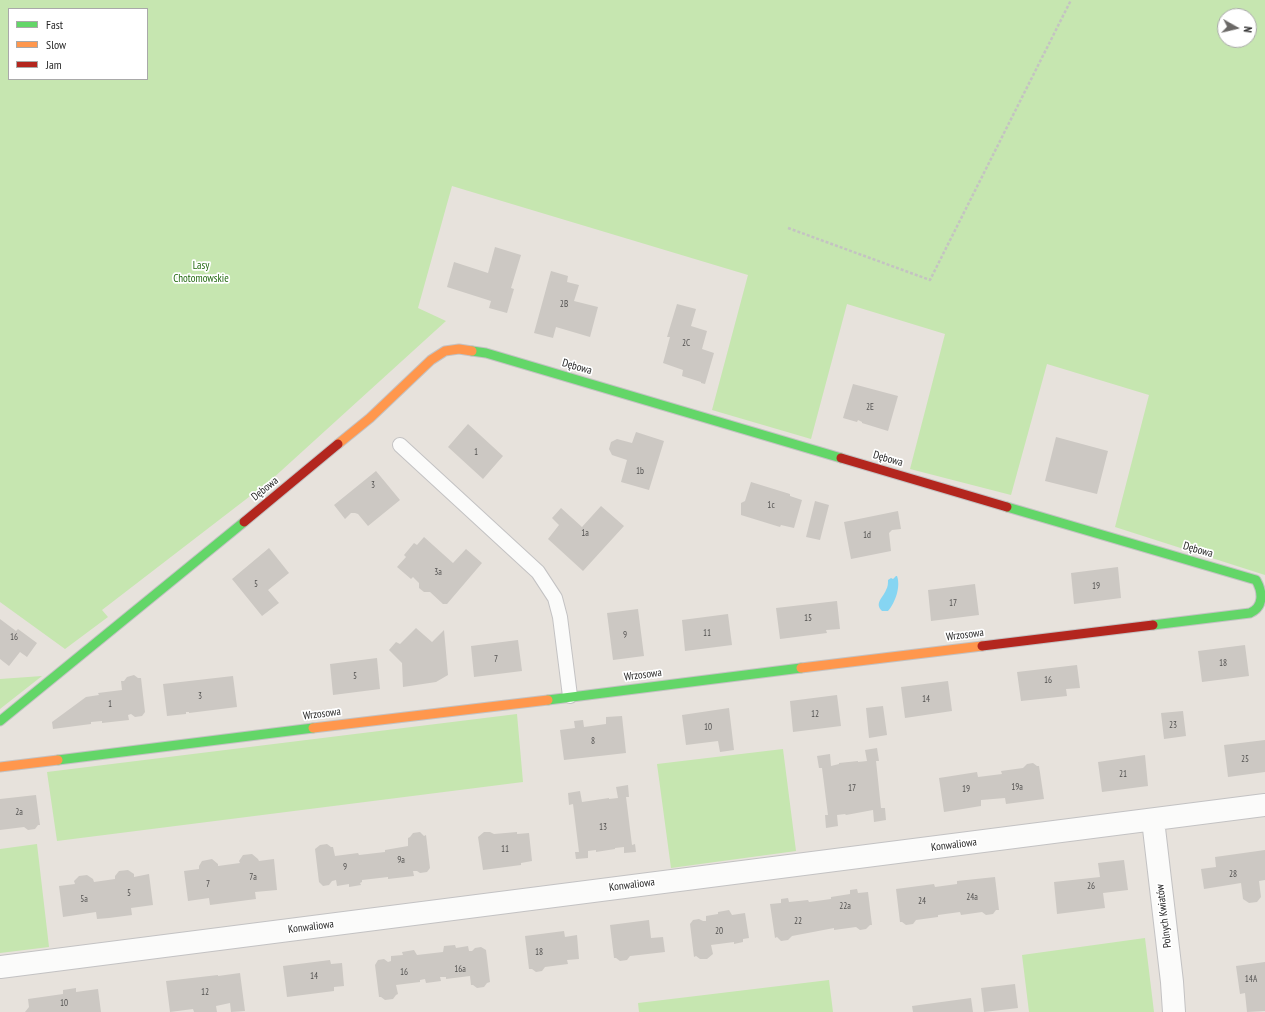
<!DOCTYPE html>
<html>
<head>
<meta charset="utf-8">
<style>
  body { margin:0 }
  #map { position:relative; width:1265px; height:1012px; overflow:hidden; background:#e7e2dc; font-family:"PT Sans Narrow",sans-serif }
  canvas { display:block }
  .legend { position:absolute; left:8px; top:8px; width:140px; height:72px; box-sizing:border-box; background:#fff; border:1px solid #a9a9a9; margin:0; padding:5px 7px; list-style:none; font-size:12px; color:#272727 }
  .legend li { display:flex; align-items:center; gap:8px; height:20px }
  .legend b { width:20px; border:1px solid #a9a9a9 }
  .north { position:absolute; left:1217px; top:8px; width:40px; height:40px; box-sizing:border-box; background:#fff; border:1px solid #a9a9a9; border-radius:50%; rotate:98deg; font-size:11px; font-weight:700; line-height:16px; text-align:center; color:#272727 }
  .north::after { content:''; display:block; margin:auto; width:14px; height:18px; background:#6a6866; clip-path:polygon(50% 0,100% 100%,50% 72%,0 100%) }
</style>
</head>
<body>
<div id="map">
<canvas width="1265" height="1012"></canvas>
<ul class="legend">
<li><b style="height:5px;background:#63d668"></b>Fast</li>
<li><b style="height:5px;background:#ff974d"></b>Slow</li>
<li><b style="height:5px;background:#b3261e"></b>Jam</li>
</ul>
<div class="north">N</div>
</div>
<script>
const c = document.querySelector('canvas').getContext('2d');
c.lineJoin = 'round';
function fill(path, color) { c.fillStyle = color; c.fill(path, 'evenodd'); }
function strokePath(path, color, width, dash) { c.strokeStyle = color; c.lineWidth = width; c.lineCap = dash ? 'butt' : 'round'; c.setLineDash(dash || []); c.stroke(path); }
function drawText(font, color, halo, rows, align = 'center') {
  c.font = font + ' "PT Sans Narrow",sans-serif'; c.lineWidth = 3.5; c.setLineDash([]); c.textBaseline = 'middle'; c.strokeStyle = halo; c.fillStyle = color; for (const [text, x, y, turn = 0] of rows) {
    c.save(); c.translate(x, y); c.rotate((+turn || 0) * Math.PI / 180); c.textAlign = isNaN(turn) ? turn : align; if (halo) c.strokeText(text, 0, 0); c.fillText(text, 0, 0); c.restore();
  }
}
fill(new Path2D(`
  M0,0H1265V575L1115,527L1149,395L1047,364L1011,495L910,469L945,334L847,304L811,439L712,410L748,275L452,186L418,308L446,321L271,480L102,610L108,617L65,649L0,602ZM9,9H147V79H9ZM1225,16H1249V40H1225Z
  M42,676L0,709V679Z
  M517,714L523,782L57,841L47,772Z
  M783,749L796,851L671,868L657,764Z
  M37,844L49,947L0,953V849Z
  M1145,938L1154,1012H1029L1022,955Z
  M829,980L833,1012H639L638,1003Z`), '#c6e6b0');
fill(new Path2D(`
  M896,576H897C901,587 895,603 888,611H882C874,603 883,598 886,590C888,587 888,583 888,580L891,578L893,579Z`), '#86d5f2');
fill(new Path2D(`
  M495,247L521,255L511,288L514,289L507,313L489,308L491,301L447,287L454,262L488,273Z
  M551,271L568,276L567,282L579,285L574,301L598,307L590,337L556,327L553,338L534,333Z
  M677,304L696,309L691,326L707,331L702,349L714,353L705,384L701,383V382L682,376L683,370L663,363L670,337H667Z
  M853,384L898,396L888,431L862,423V422L858,420L857,422L843,418Z
  M468,424L503,456L483,479L448,447Z
  M636,432L664,441L649,490L621,482L627,460L612,455L609,449L611,442L617,439L632,443Z
  M1056,437L1108,451L1097,494L1045,481Z
  M376,471L400,500L368,526L358,514L355,513H351L345,519L334,505Z
  M751,482L790,494V496L802,500L794,528L781,525L780,527L741,515V503L745,501Z
  M815,501L829,505L820,540L806,537Z
  M601,506L624,526L583,571L548,539L559,525L552,518L561,508L582,527Z
  M898,511L901,529L892,530L889,533L891,551L851,559L844,522Z
  M424,537L453,563L466,549L482,563L447,604H443L430,592H424L419,588V583L413,577L411,579L397,567L406,557L404,555L414,543L417,545Z
  M269,548L289,573L268,590L279,603L262,616L232,579Z
  M1118,567L1121,598L1074,604L1071,573Z
  M975,584L979,615L931,621L928,590Z
  M837,601L840,629L826,630L827,633L780,639L776,608Z
  M638,609L644,656L613,660L607,613Z
  M728,614L732,645L685,651L682,620Z
  M0,619L16,631L18,629L37,643L27,657L20,652L9,666L0,659Z
  M416,628L432,642L444,630L448,675L436,682L403,687L402,663L389,650L396,642L400,644Z
  M518,640L522,671L474,677L471,646Z
  M1245,645L1249,676L1202,682L1198,651Z
  M377,658L380,689L333,695L330,664Z
  M1077,665L1080,688L1066,689L1067,696L1021,701L1017,672Z
  M134,675L138,678H141L145,712L142,716L135,717L131,714L128,715L129,720L102,723V721L91,722V724L53,729L52,722L86,697L99,695L98,693L122,690L121,681H124L127,677Z
  M233,676L237,707L189,713V712H186V714L167,716L163,684Z
  M948,681L952,711L905,718L901,687Z
  M837,695L841,726L793,732L790,701Z
  M883,706L887,735L869,738L866,708Z
  M729,708L734,750L720,752L718,741L686,745L682,715Z
  M1183,711L1186,736L1164,739L1161,713Z
  M622,716L626,753L564,760L560,730L575,728L574,721L583,720L584,727L606,724V717Z
  M1265,740V772L1228,777L1224,745Z
  M877,748L879,761H876L881,808H885L886,820L874,822L873,810L846,815L845,814L837,815L838,826L826,828L825,815H828L822,768H819L817,756L830,754L831,766L839,764V763L858,761V762L867,761L865,750Z
  M1145,755L1148,786L1102,792L1098,762Z
  M1033,763L1037,766H1039L1044,799L1006,804L1005,798L981,800V806L944,812L939,778L977,772L978,777L1002,774L1001,771L1023,768L1027,764Z
  M628,785L629,797H626L632,845L635,844L636,852L624,853V847L615,848V849L596,852V850L588,851V858L576,859L575,852H579L573,804L569,805L568,793L580,791L582,802L609,798V799L618,798L616,787Z
  M36,795L40,825H38L35,829L28,830L24,827L0,830V799Z
  M420,832L424,836L426,835L430,868L427,872L420,873L417,871H413L414,876L388,879V877L362,880V882L360,883L361,885L349,887V884L337,886L336,880L332,881L329,885L323,886L319,882L315,849L320,845L327,844L331,847H333L335,856L358,853L359,855L385,852V850L408,846V838L410,837L413,833Z
  M484,832H490L494,834L517,832V834L529,833L532,861L521,863V865L483,870L478,837Z
  M1265,850V880L1259,881L1261,897L1257,902L1249,903L1243,899L1241,883L1204,889L1201,869L1216,867L1215,857Z
  M252,854L258,859L259,861L274,859L277,890L255,892L256,899L210,905L209,898L188,901L184,871L199,869V866L202,861L212,859L218,864V866L240,863L239,861L243,855Z
  M1124,860L1128,890L1103,893L1105,908L1057,914L1054,882L1100,877L1098,863Z
  M128,870L134,874V877L149,874L153,905L131,908L132,915L109,918L97,919L96,912L63,917L59,886L75,884L74,881L79,876L87,875L93,879L94,882L115,879V876L119,871Z
  M995,877L999,910H996L993,914L986,915L982,912L961,915L960,912L938,915V917L916,920L913,924L906,925L902,922H900L896,889L934,884L935,887L957,884V881Z
  M857,889L858,893L868,892L872,925H870L866,929L860,930L856,927L834,930V928L792,936L788,940L781,941L777,937L775,938L770,904L781,903V899L788,898L789,902L808,900L809,902L831,899V897L850,894V890Z
  M729,910L732,915L745,913L749,938L743,939V942L734,944V942L711,945L713,954L707,959H700L696,956L694,957L690,924L693,920L699,919L703,921H706V916L718,914V912Z
  M649,920L651,938L663,937L665,952L630,956L627,960L620,961L616,958H614L610,925Z
  M564,931L565,937L577,935L579,959L567,960L568,964L545,967L542,971L536,972L532,969H529L525,936Z
  M455,945L456,948L468,946L469,951H472L475,948L481,947L486,950L490,982L487,983L484,987L477,988L473,985H471L470,976L446,979V977H440L441,981L426,983L425,979L420,980V982L396,985L398,994L396,995L393,999L385,1000L381,997H379L375,965L378,960L384,959L388,962L391,961V956L403,955L402,952L414,950L417,955L443,952L444,946Z
  M330,960L331,964L342,963L344,986L334,987V991L287,997L283,966Z
  M1265,962V1011L1247,1012L1245,993L1240,994L1236,966Z
  M240,973L245,1011L231,1012L230,1003L216,1006L217,1012H194L193,1009L170,1012L166,981L218,975V976Z
  M1015,984L1018,1008L984,1012L981,988Z
  M76,988V992L98,989L101,1012H25L29,1007L28,999L63,994V990Z
  M971,998L973,1012H913L912,1006Z`), '#ccc8c3');
const lane = new Path2D(`
  M400,445L538,572L555,598L560,617L570,696`);
const street = new Path2D(`
  M1153,820L1172,982L1174,1012
  M0,967L1265,805`);
const fast = new Path2D(`
  M472,351L486,353L841,458
  M1007,507L1256,580C1263,592 1264,607 1250,613L1153,625
  M548,700L801,668
  M0,721L244,522
  M58,760L313,728`);
const slow = new Path2D(`
  M338,444L370,418L431,360L445,351L459,349L472,351
  M801,668L982,646
  M313,728L548,700
  M0,767L58,760`);
const jam = new Path2D(`
  M841,458L1007,507
  M244,522L338,444
  M982,646L1153,625`);
strokePath(lane, '#c3c2c3', 16);
strokePath(street, '#c3c2c3', 24);
strokePath(fast, '#c3c2c3', 11);
strokePath(slow, '#c3c2c3', 11);
strokePath(jam, '#c3c2c3', 11);
strokePath(new Path2D(`
  M788,228L930,280L1071,0`), '#c4c3c2', 2.5, [3, 2]);
strokePath(lane, '#fbfbfa', 14);
strokePath(street, '#fbfbfa', 22);
strokePath(fast, '#63d668', 9);
strokePath(slow, '#ff974d', 9);
strokePath(jam, '#b3261e', 9);
drawText('9px', '#525150', null, [
  ["2B",564,304],
  ["2C",686,343],
  ["2E",870,407],
  ["1",476,452],
  ["1b",640,471],
  ["3",373,485],
  ["1c",771,505],
  ["1a",585,533],
  ["1d",867,535],
  ["3a",438,572],
  ["5",256,584],
  ["19",1096,586],
  ["17",953,603],
  ["15",808,618],
  ["11",707,633],
  ["9",625,635],
  ["16",14,637],
  ["7",496,659],
  ["18",1223,663],
  ["5",355,676],
  ["16",1048,680],
  ["3",200,696],
  ["14",926,699],
  ["1",110,704],
  ["12",815,714],
  ["23",1173,725],
  ["10",708,727],
  ["8",593,741],
  ["25",1245,759],
  ["21",1123,774],
  ["19a",1017,787],
  ["17",852,788],
  ["19",966,789],
  ["2a",19,812],
  ["13",603,827],
  ["11",505,849],
  ["9a",401,860],
  ["9",345,867],
  ["28",1233,874],
  ["7a",253,877],
  ["7",208,884],
  ["26",1091,886],
  ["5",129,893],
  ["24a",972,897],
  ["5a",84,899],
  ["24",922,901],
  ["22a",845,906],
  ["22",798,921],
  ["20",719,931],
  ["18",539,952],
  ["16a",460,969],
  ["16",404,972],
  ["14",314,976],
  ["14A",1251,979],
  ["12",205,992],
  ["10",64,1003]
]);
drawText('11px', '#236a11', '#fff', [
  ["Lasy",201,266],
  ["Chotomowskie",201,279]
]);
drawText('11px', '#272727', '#fff', [
  ["Dębowa",577,367,16],
  ["Dębowa",888,459,16],
  ["Dębowa",265,489,-39],
  ["Dębowa",1198,550,16],
  ["Wrzosowa",965,635,-7],
  ["Wrzosowa",643,675,-7],
  ["Wrzosowa",322,714,-7],
  ["Konwaliowa",954,845,-7],
  ["Konwaliowa",632,885,-7],
  ["Polnych Kwiatów",1164,916,-97],
  ["Konwaliowa",311,927,-7]
]);
</script>
</body>
</html>
